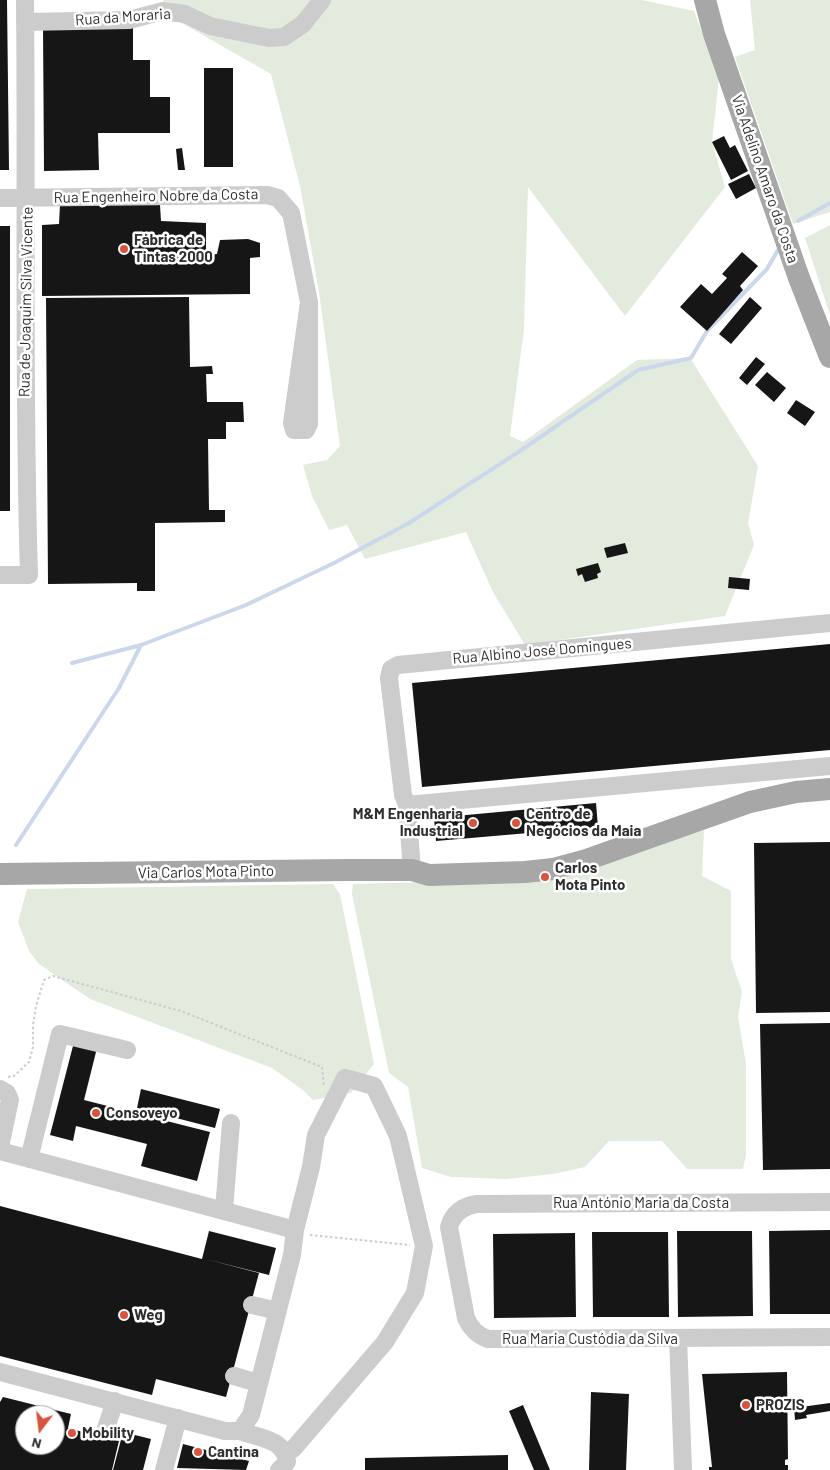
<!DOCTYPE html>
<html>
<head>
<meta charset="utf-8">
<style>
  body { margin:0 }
  #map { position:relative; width:830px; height:1470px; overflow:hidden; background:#fff; font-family:Barlow,sans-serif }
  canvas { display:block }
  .north { position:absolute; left:15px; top:1405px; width:50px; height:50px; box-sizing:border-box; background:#fff; border:1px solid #acacac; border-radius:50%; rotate:195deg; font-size:14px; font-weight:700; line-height:20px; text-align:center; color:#2f2f2f }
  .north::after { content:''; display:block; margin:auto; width:18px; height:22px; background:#d9533e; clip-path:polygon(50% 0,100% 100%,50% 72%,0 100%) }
</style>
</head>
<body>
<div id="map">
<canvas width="830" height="1470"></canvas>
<div class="north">N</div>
</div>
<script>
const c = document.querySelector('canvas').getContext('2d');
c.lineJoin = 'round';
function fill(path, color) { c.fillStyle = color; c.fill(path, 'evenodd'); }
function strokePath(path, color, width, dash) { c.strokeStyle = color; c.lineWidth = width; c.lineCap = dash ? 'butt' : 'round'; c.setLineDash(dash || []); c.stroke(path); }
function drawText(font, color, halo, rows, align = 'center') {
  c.font = font + ' Barlow,sans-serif'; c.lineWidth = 5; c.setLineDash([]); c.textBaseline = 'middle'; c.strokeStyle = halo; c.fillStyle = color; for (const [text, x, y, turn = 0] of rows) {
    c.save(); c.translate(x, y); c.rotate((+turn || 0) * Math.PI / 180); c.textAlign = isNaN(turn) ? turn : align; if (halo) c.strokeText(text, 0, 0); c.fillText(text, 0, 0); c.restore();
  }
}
fill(new Path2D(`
  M163,0H642L694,11L719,78L712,142L725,187L625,316L528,187L524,329L510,436L523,442L637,360L690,358L758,466L748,523L754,545L725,616L525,645L493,592L466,532L365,559L347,525L329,530L312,496L303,465L327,460L340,446L319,292L300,186L271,74L166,14Z
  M750,0H830V212L793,224L735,57L755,50Z
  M830,225V315L805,238Z
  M704,830L702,876L731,891V959L742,992L738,1017L746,1064V1155L743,1169H687L662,1141H609L585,1167L553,1174L507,1179L451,1177L422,1168L408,1087L389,1073L352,894L353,884L546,879Z
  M333,884L340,894L374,1064L351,1093L313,1100L304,1091L272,1068L90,999L39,964L29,951L18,922L27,889Z`), '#e2ebde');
strokePath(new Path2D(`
  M798,221L830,203
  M72,663L141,645
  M16,845L119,688L141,645L246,605L334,563L409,523L520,451L638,370L691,358L707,331L767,269L778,250`), '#cbd7ea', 4);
fill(new Path2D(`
  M0,0H7L9,170H0Z
  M133,25V60H150V97H170V133H98L99,170L44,171L43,26Z
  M204,68H233V167H204Z
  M724,136L730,148L735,145L748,171L731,180L712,142Z
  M182,148L185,170H178L176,149Z
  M749,174L756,188L736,199L728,184Z
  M60,205H160L161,221L206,223V255L217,254L220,240L248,239L260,243V257L250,258V294L42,296V225L59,224Z
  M0,226H10V511H0Z
  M742,252L758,266L740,286L743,290L707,331L680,307L701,284L712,294L727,278L722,274Z
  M189,297L190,367L212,366L213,374H206L207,402H243L244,422H226V439H208L209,510H225V522L155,523V591H137V583L48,584L46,298Z
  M750,297L762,308L731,344L719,334Z
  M756,357L765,364L747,385L739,378Z
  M767,372L786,388L774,402L755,385Z
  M796,400L815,412L805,426L787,413Z
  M625,543L628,553L607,558L604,548Z
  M598,563L601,572L597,574L598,578L585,582L582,574L578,576L576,569Z
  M729,577L750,579L749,590L728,588Z
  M830,644V750L422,787L412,683Z
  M596,803L598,827L436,841L434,818Z
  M830,842V1012L756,1013L754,843Z
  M830,1023V1169L763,1170L760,1024Z
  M74,1042L97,1048L84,1100L210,1132L197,1181L141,1166L147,1144L76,1126L73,1141L50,1135Z
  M141,1089L220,1109L215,1128L137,1108Z
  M0,1206L202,1259L209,1231L276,1248L269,1275L205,1259L259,1273L226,1397L156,1379L152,1395L0,1356Z
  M830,1230V1314H770L769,1231Z
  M677,1231H752L753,1316L678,1317Z
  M592,1232H668L669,1317H593Z
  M575,1233L576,1317L494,1318L493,1234Z
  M787,1372L788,1459L785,1460V1465H788V1470H709V1467H712L702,1374Z
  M591,1392L629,1394L626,1470H589Z
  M3,1397L71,1414L68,1428L98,1436L100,1429L109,1431L107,1438L119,1441L112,1470H0V1402ZM25,1415H55V1445H25Z
  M830,1403V1411L806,1415L807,1418L795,1420L794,1408Z
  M523,1405L550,1470H534L509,1411Z
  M123,1432L151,1439L143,1470H113Z
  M183,1444L249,1461L246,1470L177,1468Z
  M508,1455V1470H365V1458Z`), '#161616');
strokePath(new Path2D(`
  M8,1077L14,1076L29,1062L33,1047V1025L36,1006L44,980L53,976L181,1011L322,1067L324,1087
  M310,1235L410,1245`), '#ccc', 2, [2.5, 2.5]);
strokePath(new Path2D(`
  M25,22L129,20L163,11L185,14L210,26L269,38L284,37L303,24L322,0
  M0,198L267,195L278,198L291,213L309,302V424L306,430H294L292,423L309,302
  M0,575H29C23,383 27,192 25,0
  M407,805L830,766
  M412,870L407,805L403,795L389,678L391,669L398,665L830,623
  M0,1089L7,1093L10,1100L0,1147
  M0,1151L295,1230L292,1255L251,1415L240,1431H225L0,1372
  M29,1159L60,1034L127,1050
  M830,1202L477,1204C463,1206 453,1213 449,1227L466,1318C471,1329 477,1335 488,1339L830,1337
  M224,1210L231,1123
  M252,1305L278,1311
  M678,1338L683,1470
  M234,1376L258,1383
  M106,1428L115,1401
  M240,1431C259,1438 285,1439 287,1462L279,1470
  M286,1453L294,1448L385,1342L415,1293L424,1246L398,1136L374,1086L345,1078L316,1135L311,1167L295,1230
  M164,1470L178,1418`), '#ccc', 18);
strokePath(new Path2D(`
  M705,0L714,34L799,278L830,357
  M0,874L347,870H412L429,875L525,872L553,869L586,860L750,802L796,792L830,789`), '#a7a7a7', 22);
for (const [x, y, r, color] of [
  [124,249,5,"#d9533e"],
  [473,823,5,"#d9533e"],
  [516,823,5,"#d9533e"],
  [545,877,5,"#d9533e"],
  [96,1113,5,"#d9533e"],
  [124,1315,5,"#d9533e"],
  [746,1405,5,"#d9533e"],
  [72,1433,5,"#d9533e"],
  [198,1452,5,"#d9533e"]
]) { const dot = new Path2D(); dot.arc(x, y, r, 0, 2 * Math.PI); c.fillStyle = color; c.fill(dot); strokePath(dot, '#fff', 2); }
drawText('15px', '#2f2f2f', '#fff', [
  ["Rua da Moraria",123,17,-4],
  ["Via Adelino Amaro da Costa",765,179,71],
  ["Rua Engenheiro Nobre da Costa",156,196,-1],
  ["Rua de Joaquim Silva Vicente",26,302,-89],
  ["Rua Albino José Domingues",542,651,-5],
  ["Via Carlos Mota Pinto",206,872,-1],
  ["Rua António Maria da Costa",641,1203],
  ["Rua Maria Custódia da Silva",590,1339]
]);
drawText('bold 15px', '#2f2f2f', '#fff', [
  ["Fábrica de",134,240],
  ["Tintas 2000",134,257],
  ["M&M Engenharia",463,814,"right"],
  ["Industrial",463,831,"right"],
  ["Centro de",526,814],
  ["Negócios da Maia",526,831],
  ["Carlos",555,868],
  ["Mota Pinto",555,885],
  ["Consoveyo",106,1113],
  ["Weg",134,1315],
  ["PROZIS",756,1405],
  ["Mobility",82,1433],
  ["Cantina",208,1452]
], 'left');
</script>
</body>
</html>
